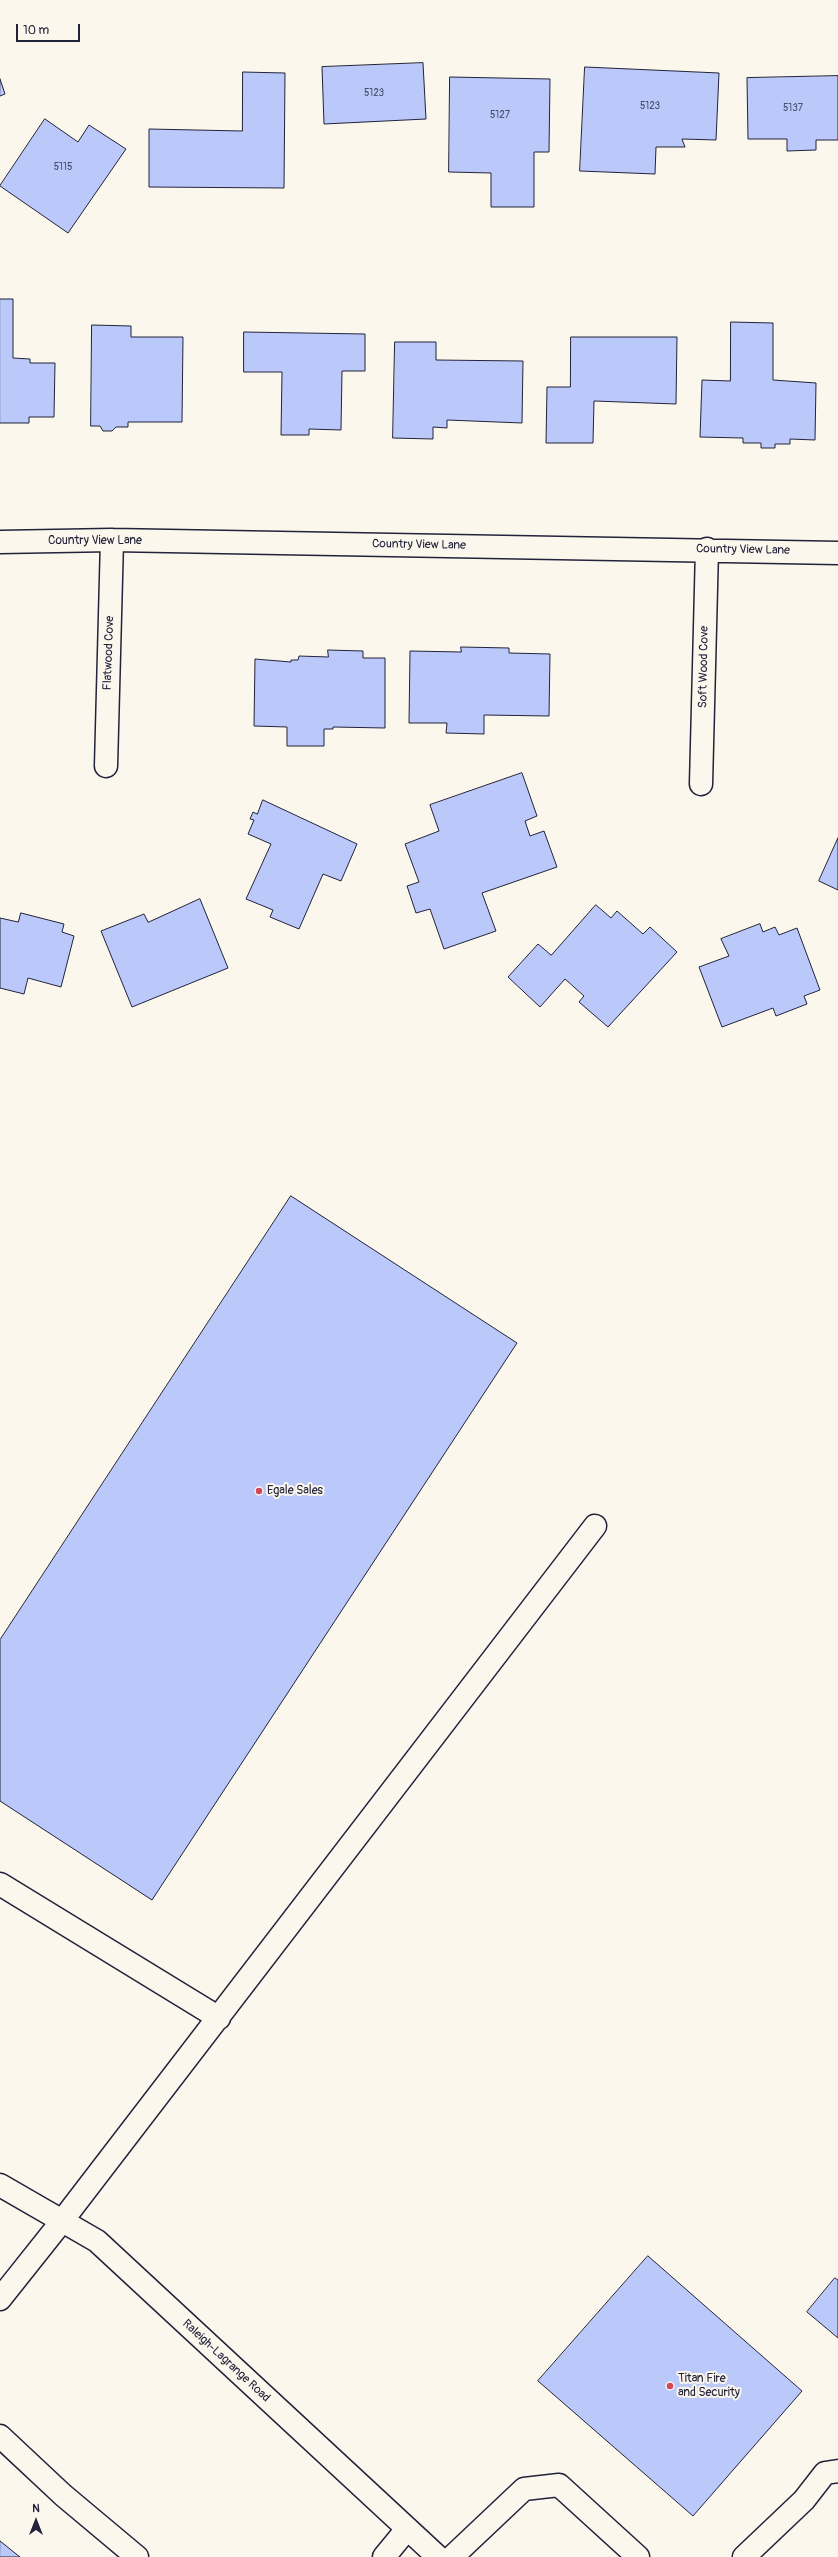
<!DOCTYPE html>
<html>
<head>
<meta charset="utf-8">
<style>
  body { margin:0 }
  #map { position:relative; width:838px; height:2557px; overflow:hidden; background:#fbf7ec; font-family:Pangolin,sans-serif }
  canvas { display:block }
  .north { position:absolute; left:16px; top:2501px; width:40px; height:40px; -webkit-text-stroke:3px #fbf7ec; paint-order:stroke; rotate:0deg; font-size:11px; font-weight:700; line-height:16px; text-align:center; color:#22223b }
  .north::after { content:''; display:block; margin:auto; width:14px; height:18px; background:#22223b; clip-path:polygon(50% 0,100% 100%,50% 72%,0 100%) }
  .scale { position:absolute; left:16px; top:24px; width:64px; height:18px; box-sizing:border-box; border:2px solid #22223b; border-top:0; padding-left:5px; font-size:12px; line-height:14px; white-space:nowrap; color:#22223b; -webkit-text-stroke:3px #fbf7ec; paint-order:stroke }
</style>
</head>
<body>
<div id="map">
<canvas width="838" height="2557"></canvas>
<div class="north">N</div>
<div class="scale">10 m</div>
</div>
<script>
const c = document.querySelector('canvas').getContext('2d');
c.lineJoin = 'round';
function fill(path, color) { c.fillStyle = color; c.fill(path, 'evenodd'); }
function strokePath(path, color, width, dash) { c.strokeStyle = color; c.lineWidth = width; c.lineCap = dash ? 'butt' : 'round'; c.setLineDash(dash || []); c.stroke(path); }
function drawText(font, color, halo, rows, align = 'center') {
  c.font = font + ' Pangolin,sans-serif'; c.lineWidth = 4; c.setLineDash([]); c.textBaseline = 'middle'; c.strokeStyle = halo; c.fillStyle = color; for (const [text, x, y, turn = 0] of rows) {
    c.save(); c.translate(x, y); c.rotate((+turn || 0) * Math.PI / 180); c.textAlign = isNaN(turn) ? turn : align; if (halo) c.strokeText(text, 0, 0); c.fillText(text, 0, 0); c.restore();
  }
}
const building = new Path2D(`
  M423,63L426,119L324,124L322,67Z
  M585,67L719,73L716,140L682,139L685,147H656L655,174L580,171Z
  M243,72L285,73L284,188L149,187V129L242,131Z
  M838,76V140H816V150L787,151V139H748L747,78Z
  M450,77L550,79L549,152H534V207H491V173L449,172Z
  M0,79L5,94L0,96Z
  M45,119L78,142L89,125L126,149L68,233L0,186Z
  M0,299H13V358L30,359V363H55L54,417H29V423H0Z
  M731,322L773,323V380L816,383L815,440L790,439V444H775V448H761V443H743V438L700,437L702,380L730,381Z
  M92,325L131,326V337H183L182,422H128V427H116L112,431H103L100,426H91Z
  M244,332L365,334V371H342L341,430L309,429V435H281L282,372H244Z
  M571,337H677L676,404L594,401L593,443H546L547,387H570Z
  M395,342H436V360L523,361L522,423L447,420V428L433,427V439L393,438Z
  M461,647L509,648V653L550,654L549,716L484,715V734L446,733L447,723H409L410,651L461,652Z
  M328,650L363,651V658H385V728L333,727V729H324V746H287V727L254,726L255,659L291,662V660H298L299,656L328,657Z
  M522,773L537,816L525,821L530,836L544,831L557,867L482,893L496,931L444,949L430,909L416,913L407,886L419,882L405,844L439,831L430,805Z
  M263,800L357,844L341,881L323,874L299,929L270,917L273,910L246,899L271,844L248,834L254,820L250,819L253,812L257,814Z
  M838,838V890L819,881Z
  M200,899L228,968L132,1007L101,931L144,914L148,922Z
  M596,905L611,918L617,911L643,934L650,927L677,952L608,1027L579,1002L584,996L565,979L540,1007L508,977L538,944L551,955Z
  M21,913L64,924L62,932L74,936L61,987L28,978L24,994L0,988V918L18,922Z
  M760,924L763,932L775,927L779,935L797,928L820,990L804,996L807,1004L776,1016L773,1008L722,1027L699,967L729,956L721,939Z
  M291,1196L517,1343L152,1900L0,1801V1640Z
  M648,2256L802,2391L693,2516L538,2381Z
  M835,2278L838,2280V2338L807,2312Z
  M0,2541L20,2557H0Z`);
fill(building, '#bac9fa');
strokePath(building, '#22223b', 1);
const lane = new Path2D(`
  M0,1884L219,2018
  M0,2299L62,2221L595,1526
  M0,2436L63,2495L137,2557
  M384,2557L407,2529
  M452,2557L524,2489L559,2485L638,2557
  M744,2557L804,2500L825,2473L838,2471`);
const street = new Path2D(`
  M0,542L112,540L838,553
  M106,766L112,540
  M701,784L707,549`);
const secondary = new Path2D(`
  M0,2185L97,2241L438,2557`);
strokePath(lane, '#22223b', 25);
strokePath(street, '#22223b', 25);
strokePath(secondary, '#22223b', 25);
strokePath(lane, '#fbf7ec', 22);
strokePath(street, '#fbf7ec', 22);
strokePath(secondary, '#fbf7ec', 22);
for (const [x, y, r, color] of [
  [259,1491,4,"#d1495b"],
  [670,2386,4,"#d1495b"]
]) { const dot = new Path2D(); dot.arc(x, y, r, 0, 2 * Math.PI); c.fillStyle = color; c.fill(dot); strokePath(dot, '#fbf7ec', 1.5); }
drawText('10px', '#484c6b', null, [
  ["5123",374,93],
  ["5123",650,106],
  ["5137",793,108],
  ["5127",500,115],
  ["5115",63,167]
]);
drawText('12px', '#22223b', '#fbf7ec', [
  ["Country View Lane",95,541],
  ["Country View Lane",419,545,1],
  ["Country View Lane",743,550,1],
  ["Flatwood Cove",109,653,-88],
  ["Soft Wood Cove",704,667,-89],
  ["Raleigh-Lagrange Road",226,2361,43]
]);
drawText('12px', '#22223b', '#fbf7ec', [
  ["Egale Sales",267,1491],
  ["Titan Fire",678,2379],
  ["and Security",678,2393]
], 'left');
</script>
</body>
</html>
